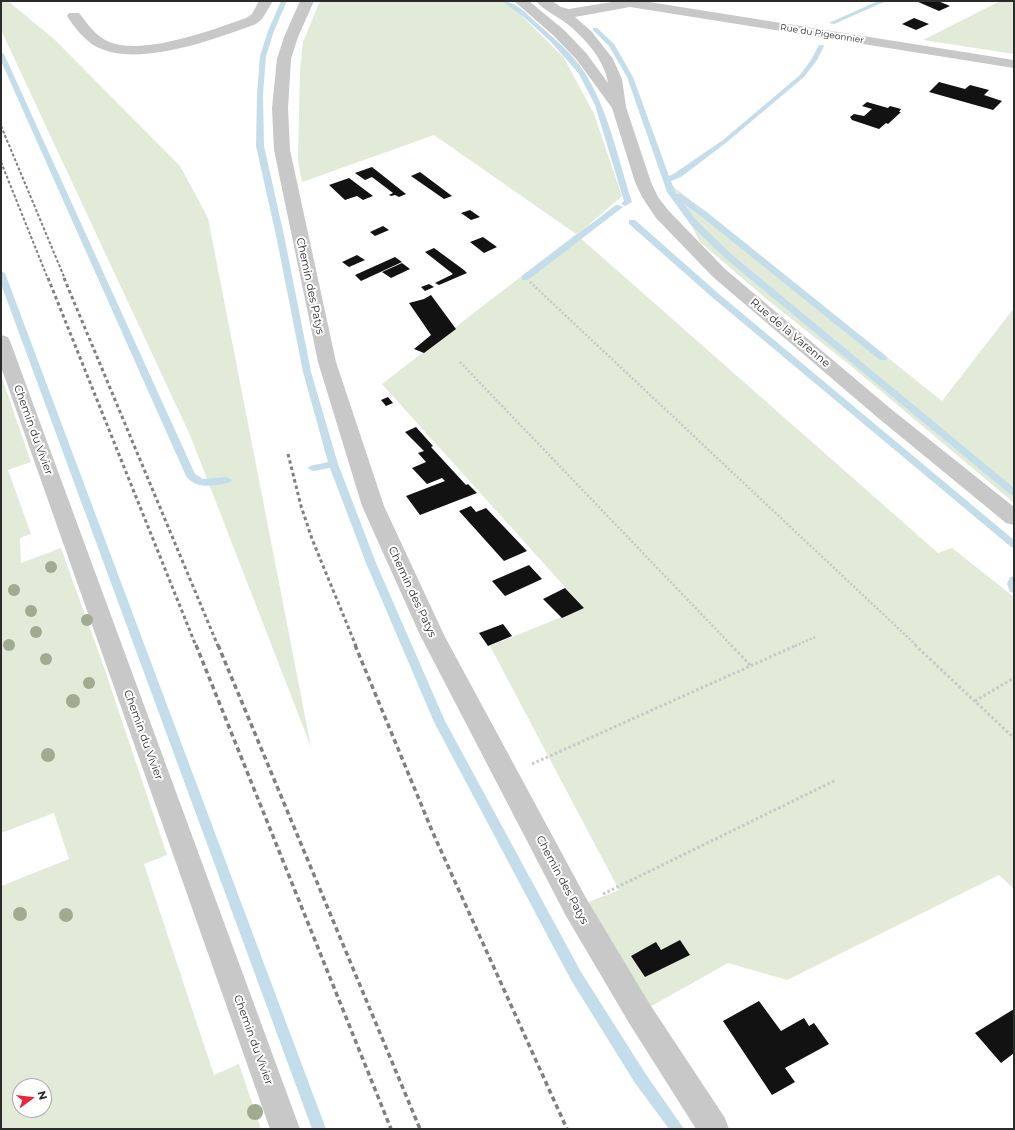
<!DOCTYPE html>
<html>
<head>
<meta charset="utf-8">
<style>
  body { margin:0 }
  #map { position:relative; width:1015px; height:1130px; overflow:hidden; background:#fff; font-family:Montserrat,sans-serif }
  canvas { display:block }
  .frame { position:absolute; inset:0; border:2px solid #2b2b2b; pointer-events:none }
  .north { position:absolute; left:12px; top:1078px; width:40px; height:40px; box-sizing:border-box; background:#fff; border:1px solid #aaa; border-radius:50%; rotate:75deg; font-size:11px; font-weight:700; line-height:16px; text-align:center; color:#2b2b2b }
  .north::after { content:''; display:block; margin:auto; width:14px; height:18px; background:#eb2539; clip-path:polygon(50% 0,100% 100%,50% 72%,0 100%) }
</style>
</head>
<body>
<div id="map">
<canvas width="1015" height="1130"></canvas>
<div class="frame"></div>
<div class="north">N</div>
</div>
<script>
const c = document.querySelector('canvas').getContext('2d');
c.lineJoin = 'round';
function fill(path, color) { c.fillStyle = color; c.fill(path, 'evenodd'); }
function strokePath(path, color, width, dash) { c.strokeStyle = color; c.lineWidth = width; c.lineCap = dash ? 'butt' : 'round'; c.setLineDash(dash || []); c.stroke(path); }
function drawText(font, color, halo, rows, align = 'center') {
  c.font = font + ' Montserrat,sans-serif'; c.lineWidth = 4; c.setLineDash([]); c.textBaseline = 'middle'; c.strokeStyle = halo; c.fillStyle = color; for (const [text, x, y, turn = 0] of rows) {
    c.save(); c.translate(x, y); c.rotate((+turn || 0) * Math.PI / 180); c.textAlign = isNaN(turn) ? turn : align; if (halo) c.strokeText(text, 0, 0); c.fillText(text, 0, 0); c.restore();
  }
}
fill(new Path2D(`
  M1,1H8L55,40L180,166L208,218L311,747L190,435L1,30Z
  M320,1H502L514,8L564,58L594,114L622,196L577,235L938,553L952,548L1014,597V889L999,875L787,980L728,963L639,1013L576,907L619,890L490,646L584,608L382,384L576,234L434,135L302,182L298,160L300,71L303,42Z
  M1000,1H1014V54L923,40Z
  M669,183L942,401L1014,308V503L851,366L770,302L700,242Z
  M1,375L31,462L8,470L31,534L20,538L21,563L61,548L105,670L167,855L144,864L214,1075L239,1064L261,1129H1V886L69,859L54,813L1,833ZM20,1086H44V1110H20Z`), '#e2ead8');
fill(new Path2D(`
  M281,1H287L274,31L266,56L263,94L264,146L285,240L311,372L338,464L376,563L445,721L581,972L645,1073L684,1129H669L635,1083L571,980L434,722L366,563L330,468L313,471L308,468L310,466L328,462L303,372L277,240L256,146L257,94L260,56L268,31Z
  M502,1C516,1 529,16 539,25C555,39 574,55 585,73C609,112 618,159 632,202L625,206L621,204L624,201L595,105L579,74L551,42L525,18Z
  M878,1H886L834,24L829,23Z
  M593,28H597L614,44L633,77L669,176L675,173L723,140L800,75L811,60L819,45H823L824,46L817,60L804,77L727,142L681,177L671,181L676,194H681L708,213L886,356L887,358L886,360H880L702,217L683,203L697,221L731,254L1014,488V496L1011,495L725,258L691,225L667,192L627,77L609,46L593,30Z
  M1,52L4,54L195,474L203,479L227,477L232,480L230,482C216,486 196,490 186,476L1,61Z
  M616,205H619L623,207L528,280H522V276Z
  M629,220H635L719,294L1014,540V548L1011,547L713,298L629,224Z
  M1,271L5,273L326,1129H312L1,284Z
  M1014,576V593L1010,592L1007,584L1010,577Z`), '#c3ddeb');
fill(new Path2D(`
  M916,1H938L950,6L939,11Z
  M914,18L929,24L916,30L902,24Z
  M939,82L965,89L970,85L989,90L984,95L1002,101L993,110L929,92Z
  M867,102L888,108L890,106L901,109L899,112H901L888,124L886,123L879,129L852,120L850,117L854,114L864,116L872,109L862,106Z
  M372,167L406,194L399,197L395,195L391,196L389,195L393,193L372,177L365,180L355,173Z
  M420,172L452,196L444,199L411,176Z
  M349,178L373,196L363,200L357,196L345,200L329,185Z
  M470,210L480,217L471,220L461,213Z
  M383,226L389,230L375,236L370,232Z
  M483,237L497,247L484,253L470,242Z
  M434,248L464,270L467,273L439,285L435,283L453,274L425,252Z
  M357,255L365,260L349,267L342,262Z
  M395,257L402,262L361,281L355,275Z
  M402,263L410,269L391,278L382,272Z
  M429,284L434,287L425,291L421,287Z
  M431,295L456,329L424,353L414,349L431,335L409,303L424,299Z
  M388,397L393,403L386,406L381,400Z
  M416,427L433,446L431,447L466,485L468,484L477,493L420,515L406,496L445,481L442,478L427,484L412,468L426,462L418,453L424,451L405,432Z
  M471,506L476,512L486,508L527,551L504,561L459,511Z
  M529,565L542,579L505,596L492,581Z
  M565,588L584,608L562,618L543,599Z
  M503,624L512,636L488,646L479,633Z
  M680,940L690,955L645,977L631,956L656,942L661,950Z
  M759,1001L781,1031L804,1018L809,1026L814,1023L829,1044L785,1068L795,1082L772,1095L723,1021Z
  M1014,1009V1053L1001,1063L975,1033Z`), '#121212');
strokePath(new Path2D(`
  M530,282L917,646
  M460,362L732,646
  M795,646L815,637`), '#c8c8c8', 2.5, [2, 2]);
strokePath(new Path2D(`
  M731,645L751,666
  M915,645L1014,738
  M975,701L1014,678
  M532,764L797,645
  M603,894L836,780`), '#c8c8c8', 3, [2.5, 2.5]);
fill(new Path2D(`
  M259,1H273L262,19L256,24C215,39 138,68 97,47C85,41 74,27 67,16L69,13H79C87,23 95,35 107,41C141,57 212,30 246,18L252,14Z
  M300,1H314L298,37L291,59L288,108L290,150L336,362L384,506L444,635L586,898L649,1003L725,1118L729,1129H696L629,1023L566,916L420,635L362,506L318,362L274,150L272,108L277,59L284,37Z
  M514,1H529L564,30L587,54L608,83C605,60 583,36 566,23C557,16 543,10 536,1H552L561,7L569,9L618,1H643L1014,60V68L630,7L575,17L592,32L613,59L622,79L626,107L651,182L658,197L668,210L725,269L891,409L1014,507V525L1006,523L877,417L713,277L656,218L642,197L635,182L612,108L577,60L554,36Z
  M1,335L8,337L10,341L300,1129H270L1,367Z`), '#c8c8c8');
strokePath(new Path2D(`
  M1,126L65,279
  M1,162L48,279`), '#808080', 2, [3, 2]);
strokePath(new Path2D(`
  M48,278L196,646
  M64,278L218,646
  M288,454L301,506L312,539L356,646`), '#808080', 3, [3.5, 3]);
strokePath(new Path2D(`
  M196,645L391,1129
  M218,645L420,1129
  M355,645L433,833L567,1129`), '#808080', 3.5, [5, 3.5]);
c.fillStyle = '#9fac92';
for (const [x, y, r] of [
  [51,567,6],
  [14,590,6],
  [31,611,6],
  [87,620,6],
  [36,632,6],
  [9,645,6],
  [46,659,6],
  [89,683,6],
  [73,701,7],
  [48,755,7],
  [20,914,7],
  [66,915,7],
  [255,1112,8]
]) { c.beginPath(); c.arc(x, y, r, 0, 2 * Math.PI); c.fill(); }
drawText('9px', '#2b2b2b', '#fff', [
  ["Rue du Pigeonnier",822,34,9]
]);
drawText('11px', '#2b2b2b', '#fff', [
  ["Chemin des Patys",310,286,78],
  ["Rue de la Varenne",790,333,40],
  ["Chemin du Vivier",33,430,70],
  ["Chemin des Patys",412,592,65],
  ["Chemin du Vivier",143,735,70],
  ["Chemin des Patys",562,880,62],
  ["Chemin du Vivier",253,1040,70]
]);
</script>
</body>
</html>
